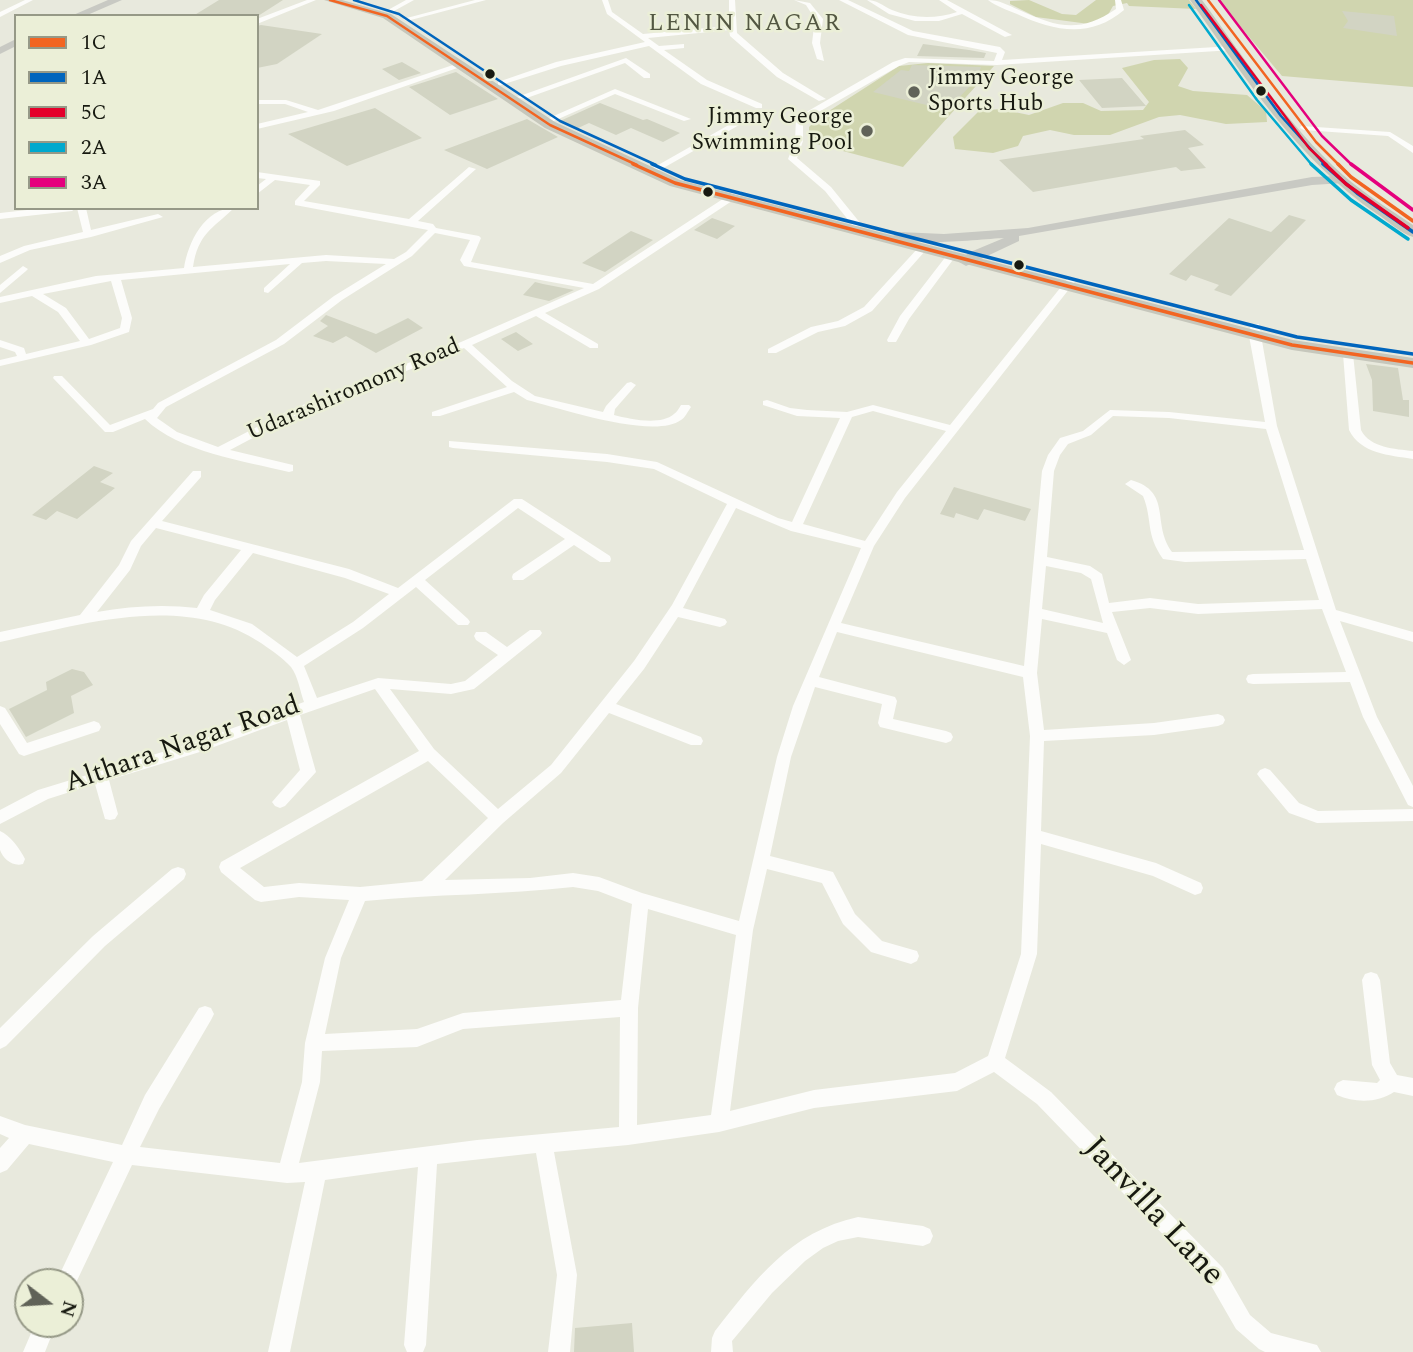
<!DOCTYPE html>
<html>
<head>
<meta charset="utf-8">
<style>
  body { margin:0 }
  #map { position:relative; width:1413px; height:1352px; overflow:hidden; background:#e8e9dd; font-family:Spectral,serif }
  canvas { display:block }
  .legend { position:absolute; left:14px; top:14px; width:245px; height:196px; box-sizing:border-box; background:#ebefd7; border:2px solid #969987; margin:0; padding:9px 12px; list-style:none; font-size:21px; color:#171910 }
  .legend li { display:flex; align-items:center; gap:14px; height:35px }
  .legend b { width:35px; border:2px solid #969987 }
  .north { position:absolute; left:14px; top:1268px; width:70px; height:70px; box-sizing:border-box; background:#ebefd7; border:2px solid #969987; border-radius:50%; rotate:107deg; font-size:19px; font-weight:700; line-height:28px; text-align:center; color:#171910 }
  .north::after { content:''; display:block; margin:auto; width:24px; height:32px; background:#606258; clip-path:polygon(50% 0,100% 100%,50% 72%,0 100%) }
</style>
</head>
<body>
<div id="map">
<canvas width="1413" height="1352"></canvas>
<ul class="legend">
<li><b style="height:9px;background:#f26522"></b>1C</li>
<li><b style="height:9px;background:#0065bd"></b>1A</li>
<li><b style="height:9px;background:#e4002b"></b>5C</li>
<li><b style="height:9px;background:#00a9ce"></b>2A</li>
<li><b style="height:9px;background:#e5007d"></b>3A</li>
</ul>
<div class="north">N</div>
</div>
<script>
const c = document.querySelector('canvas').getContext('2d');
c.lineJoin = 'round';
function fill(path, color) { c.fillStyle = color; c.fill(path, 'evenodd'); }
function strokePath(path, color, width, dash) { c.strokeStyle = color; c.lineWidth = width; c.lineCap = dash ? 'butt' : 'round'; c.setLineDash(dash || []); c.stroke(path); }
function drawText(font, color, halo, rows, align = 'center') {
  c.font = font + ' Spectral,serif'; c.lineWidth = 5; c.setLineDash([]); c.textBaseline = 'middle'; c.strokeStyle = halo; c.fillStyle = color; for (const [text, x, y, turn = 0] of rows) {
    c.save(); c.translate(x, y); c.rotate((+turn || 0) * Math.PI / 180); c.textAlign = isNaN(turn) ? turn : align; if (halo) c.strokeText(text, 0, 0); c.fillText(text, 0, 0); c.restore();
  }
}
fill(new Path2D(`
  M1029,0L1062,14L1076,15L1096,0H1189L1196,9L1129,6L1127,3L1113,6L1105,20L1097,25L1036,17L1010,4V1Z
  M1218,0H1413V87L1282,76Z
  M1180,59L1188,68L1178,86L1193,91L1247,95L1266,111L1267,122L1226,124L1180,115L1159,117L1110,135H1074L1050,130L1023,136L1018,146L993,153L955,149L953,137L979,111L1000,109L1029,115L1063,103H1083L1101,111L1143,110L1149,102L1122,68L1154,60Z
  M928,63L994,66L903,167L809,142V127L818,118L899,66Z`), '#d0d5af');
fill(new Path2D(`
  M219,0H283L258,16H193Z
  M1342,11L1394,16L1397,36L1343,28L1348,21Z
  M261,25L322,34L277,64L257,68V26Z
  M923,44L969,50L986,53L984,58L917,56Z
  M402,62L421,73L399,80L382,69Z
  M912,65L981,67L976,80L947,110L873,92L901,70L909,71Z
  M456,72L498,99L450,115L409,87Z
  M1122,78L1146,106L1102,108L1079,80Z
  M600,103L643,120L647,119L680,133L663,142L631,128L616,135L589,123L576,129L560,121Z
  M375,108L422,138L347,166L288,134Z
  M527,119L558,137L487,169L444,150Z
  M1185,130L1204,145L1188,148L1206,168L1181,171L1176,167L1033,192L999,160L1144,139L1140,136Z
  M1289,215L1306,220L1231,296L1214,290L1219,285L1191,275L1186,281L1169,274L1229,218L1271,232Z
  M712,218L735,226L717,239L694,230Z
  M631,231L653,240L605,272L582,263Z
  M535,282L543,284L574,290L549,301L523,295Z
  M326,315L376,334L408,318L423,328L376,353L346,336L333,343L313,336L328,326L320,321Z
  M516,332L533,344L518,351L501,339Z
  M1366,364L1398,368L1403,400H1409V417L1373,411L1372,380Z
  M94,466L113,473L100,482L115,488L77,519L57,511L46,520L32,515Z
  M954,487L1031,509L1025,521L984,509L978,520L956,513L954,518L940,514Z
  M72,669L84,672L93,685L71,696L74,713L26,737L9,709L47,690L46,682Z
  M632,1323L634,1352H574L575,1328Z`), '#d2d4c3');
fill(new Path2D(`
  M25,0H33L0,17V12Z
  M307,0H316L257,24V19Z
  M406,0H414L394,11L388,10Z
  M475,0H486L407,21L403,19Z
  M602,0H608L612,12L643,34L729,26V0H735L737,33L783,73L826,99L819,101L777,77L730,36L729,30L648,38L659,46L684,44V48L664,50L707,80L762,104V108H756L701,84L649,46L561,66L498,86V82L556,62L645,42L607,14Z
  M794,0L810,3L823,19L820,43L824,61L817,59L812,43L815,19L806,5Z
  M839,0H848L913,31L1000,47L1005,52L1002,60L1233,46L1237,48L1233,50L997,65L909,62L899,66L803,121V141L797,158L831,187L861,224L856,227L853,226L825,191L788,159L795,141L796,118L893,62L905,58L994,61L997,53L908,35Z
  M867,0C877,0 883,6 892,10C913,19 936,19 957,12L939,0H947L1012,35L1005,37L962,14L939,21H915L889,14Z
  M988,0C999,0 1008,5 1019,10C1057,27 1079,34 1116,9L1115,0H1121L1124,10C1090,39 1054,31 1017,14C1007,10 996,6 988,0Z
  M626,58L650,74V78H644L625,63L524,99L517,97Z
  M456,64L463,66L334,111L257,129V124L308,112L285,104H257V100H286L318,110Z
  M615,89L691,119L684,121L615,94L547,124L540,122Z
  M734,122L741,124L651,175L644,173Z
  M1301,126L1390,132L1413,146V153L1388,136L1304,130L1300,128Z
  M469,167L476,169L418,221L433,224L436,228L479,236L481,238L471,262L593,284L735,191H741V195L599,289L545,313L598,344V348H590L536,316L472,345L512,381L535,396L603,412L606,406L627,383L631,382L636,385L615,409L614,415C630,419 660,426 674,414C677,412 679,408 681,405H689L691,407C688,411 685,418 681,420C654,440 559,408 527,400L514,392L440,416H432V412L507,387L464,348L298,414L230,450L293,465V471L289,472C244,461 179,452 145,419L113,432H105L53,378L54,376H62L110,425L153,409L158,403L276,340L334,296L386,264L326,261L302,263L268,293L264,292V288L290,264L121,280L132,318L129,332L91,345L0,366V360L17,356L15,352L0,347V340L24,348L26,354L80,341L58,312L32,296L0,303V297L96,276L184,268C188,242 205,208 234,208C212,229 198,234 193,267L326,255L394,259L406,252L428,230L295,205V201L310,185L275,180L257,194V186L266,179L257,178V172L320,181V185L304,201L409,219ZM435,233L470,240L460,260L464,266L584,288L461,342L290,410L218,447L177,432L157,418L166,407L284,344L342,300L412,256ZM111,281L122,318L120,328L89,339L66,308L43,294Z
  M45,208H76L72,211L0,219V213Z
  M77,208H86L91,230L158,214L163,217L91,237L30,250L0,263V256L24,246L83,232Z
  M918,248L926,250L872,311L845,326L818,332L776,353H768V349L811,327L838,321L864,307Z
  M947,255L955,257L909,319L896,342H888L887,340L900,316Z
  M23,266L28,269L26,271L0,293V285Z
  M1069,277L1077,279L905,498L874,546L841,623L1024,666L1042,471L1048,455L1060,438L1083,431L1110,410L1169,412L1265,422L1249,336L1251,324H1259L1277,426L1336,610L1413,632V642L1340,621L1377,717L1413,786V807L1408,805L1363,717L1350,682L1253,684L1248,683L1246,679L1248,675L1253,674L1346,672L1322,609L1198,614L1150,608L1112,612L1131,660L1124,665L1117,660L1107,633L1042,619L1037,673L1044,730L1154,723L1218,714L1223,716L1225,720L1223,724L1218,726L1154,735L1044,741L1041,831L1156,863L1201,883L1203,888L1201,893L1195,895L1153,876L1041,844L1037,954L1005,1058L1051,1092L1223,1268L1250,1315L1271,1333L1317,1345L1321,1352H1265L1259,1349L1236,1329L1209,1282L1037,1104L994,1072L957,1091L814,1108L719,1132L628,1145L554,1152L577,1275L570,1352H548L557,1275L536,1153L437,1164L426,1345L423,1352H407L404,1345L418,1167L325,1180L290,1352H268L305,1182L287,1183L132,1165L73,1289L70,1291V1282H56L113,1162L29,1144L7,1170L0,1173V1148L9,1138L0,1134V1116L25,1125L122,1145L145,1095L199,1008L205,1006L211,1008L214,1014L211,1020L159,1109L140,1147L280,1163L302,1082L305,1043L325,958L349,900L299,897L261,902L255,900L221,872L219,867L221,862L419,751L375,689L300,715L316,772L285,806L280,808L275,806L272,802L300,770L287,720L203,751L109,780L118,814L115,819L110,820L105,819L95,784L48,799L0,824V810L38,790L195,742L304,702C300,691 298,676 291,667C283,658 271,650 261,643C185,592 83,624 0,642V632L80,615L119,565L131,541L193,471H201V477L162,521L349,569L398,588L514,499H522L610,556L611,559L610,562H600L574,545L523,580H513L512,577L513,574L565,539L518,508L425,580L468,619L470,622L468,625H458L416,587L363,628L304,666L317,698L378,678L451,684L465,681L498,655L476,640L474,636L476,632H486L507,647L530,630H540L542,633L540,636L474,689L451,694L390,689L434,749L498,809L551,765L634,661L672,605L727,504L654,469L607,462L453,448L449,447V441L607,454L657,462L778,518L792,522L840,418L797,416L763,405V401L767,400L790,408L807,410L847,412L873,405L950,425ZM873,411L946,431L897,492L865,541L803,524L852,417ZM1113,416L1169,418L1266,429L1304,550L1172,552C1151,523 1173,492 1131,480L1125,484L1143,496C1153,521 1145,533 1163,559L1185,562L1306,559L1319,600L1198,604L1150,598L1109,603L1102,574L1090,566L1047,557L1054,471L1060,455L1068,444L1091,435ZM736,508L791,531L861,548L793,706L777,757L739,921L642,893L599,877L573,873L530,878L445,880L503,823L561,773L609,713L691,745H701L703,741L701,737L616,704L644,669L678,617L720,627L725,625L727,622L725,619L683,608ZM156,528L241,550L204,595L197,608C164,604 130,606 97,612L130,570L141,546ZM253,553L345,578L389,594L353,622L297,657L252,624L210,610L215,600ZM1046,566L1081,573L1091,579L1103,623L1042,609ZM837,632L1023,677L1030,736L1021,954L988,1056L955,1073L814,1090L730,1111L753,930L767,869L822,883L843,924L871,952L911,964L917,961L919,956L917,951L882,941L855,914L833,872L770,856L791,757L815,687L882,704L878,723L880,727L946,743L951,741L953,737L951,733L946,731L893,719L897,701L895,697L819,677ZM428,761L488,818L422,881L360,887L299,883L264,887L240,868ZM573,887L598,891L632,904L621,1000L463,1013L417,1029L325,1034L341,958L365,901C435,894 504,895 573,887ZM648,909L736,935L711,1115L637,1125L638,1008ZM620,1017L619,1127L477,1140L299,1163L320,1082L322,1051L417,1047L463,1029Z
  M1348,351L1353,354L1361,430C1370,448 1395,449 1413,451V459C1389,455 1361,454 1349,430L1343,354Z
  M0,706L5,708L27,743L94,721L99,723L101,727L99,731L24,756L19,754L0,724Z
  M1265,768L1270,770L1299,803L1318,811L1413,809V821L1317,823L1289,813L1260,778L1257,774L1260,770Z
  M0,831C10,835 20,849 25,859L23,864C13,867 3,859 0,850C0,845 0,836 0,831Z
  M178,867L184,869L186,874L184,879L105,946L6,1046L0,1049V1028L93,936L172,869Z
  M1371,972L1377,974L1380,980L1390,1063L1397,1075L1413,1078V1096L1394,1092C1378,1103 1355,1103 1337,1095L1334,1089L1337,1083L1343,1080L1377,1083L1380,1080L1372,1065L1362,980L1365,974Z
  M858,1217L923,1226L930,1229L933,1236L930,1243L923,1246L858,1237L838,1241L823,1248L805,1261L772,1293L732,1341L733,1352H711L712,1338L715,1331C756,1279 790,1232 858,1217Z
  M35,1324H56L45,1352H23Z`), '#fcfcfa');
fill(new Path2D(`
  M108,0H122L85,16H71Z
  M16,39V46L0,54V47Z
  M1340,176L1344,177V183L1312,185L1019,236V241L966,266L959,262L968,253L1004,238C982,239 907,248 893,236L899,232L944,234L1028,228L1312,177Z`), '#c8c9c3');
fill(new Path2D(`
  M324,0H342L391,14L555,122L680,180L1293,340L1413,358V368L1292,350L670,186L545,128L383,18Z
  M1190,0H1202C1246,60 1287,125 1343,175C1365,194 1389,209 1413,225V237C1400,233 1388,221 1377,214C1297,159 1245,78 1190,0Z`), '#c6c7bc');
strokePath(new Path2D(`
  M330,0L387,16L550,125L637,165
  M1208,0L1316,142L1339,165`), '#f26522', 2.5);
strokePath(new Path2D(`
  M633,164L675,183L1292,345L1413,363
  M1338,164L1351,177L1413,221`), '#f26522', 3.5);
strokePath(new Path2D(`
  M354,0L399,14L560,121L656,165
  M1196,0L1281,116L1325,165`), '#0065bd', 2.5);
strokePath(new Path2D(`
  M652,164L685,179L1297,337L1413,354
  M1323,164L1357,193L1413,232`), '#0065bd', 3.5);
strokePath(new Path2D(`
  M1201,5L1309,148L1327,165`), '#e4002b', 2.5);
strokePath(new Path2D(`
  M1325,164L1346,184L1408,228`), '#e4002b', 3.5);
strokePath(new Path2D(`
  M1189,5L1257,100L1312,165`), '#00a9ce', 2.5);
strokePath(new Path2D(`
  M1311,164L1351,200L1408,239`), '#00a9ce', 3.5);
strokePath(new Path2D(`
  M1219,0L1322,136L1352,165`), '#e5007d', 2.5);
strokePath(new Path2D(`
  M1351,164L1413,210`), '#e5007d', 3.5);
for (const [x, y, r, color] of [
  [490,74,6,"#171910"],
  [1261,91,6,"#171910"],
  [914,92,7,"#606258"],
  [867,131,7,"#606258"],
  [708,192,6,"#171910"],
  [1019,265,6,"#171910"]
]) { const dot = new Path2D(); dot.arc(x, y, r, 0, 2 * Math.PI); c.fillStyle = color; c.fill(dot); strokePath(dot, '#ebefd7', 2.5); }
drawText('23px', '#171910', '#ebefd7', [
  ["Jimmy George",928,79],
  ["Sports Hub",928,105],
  ["Jimmy George",853,118,"right"],
  ["Swimming Pool",853,144,"right"]
], 'left');
drawText('23px', '#171910', '#ebefd7', [
  ["Udarashiromony Road",354,391,-23]
]);
c.letterSpacing = '2px';
drawText('24px', '#535742', '#ebefd7', [
  ["LENIN NAGAR",745,25]
]);
c.letterSpacing = '0px';
drawText('28px', '#171910', '#ebefd7', [
  ["Althara Nagar Road",183,746,-19]
]);
drawText('33px', '#171910', '#ebefd7', [
  ["Janvilla Lane",1152,1213,47]
]);
</script>
</body>
</html>
